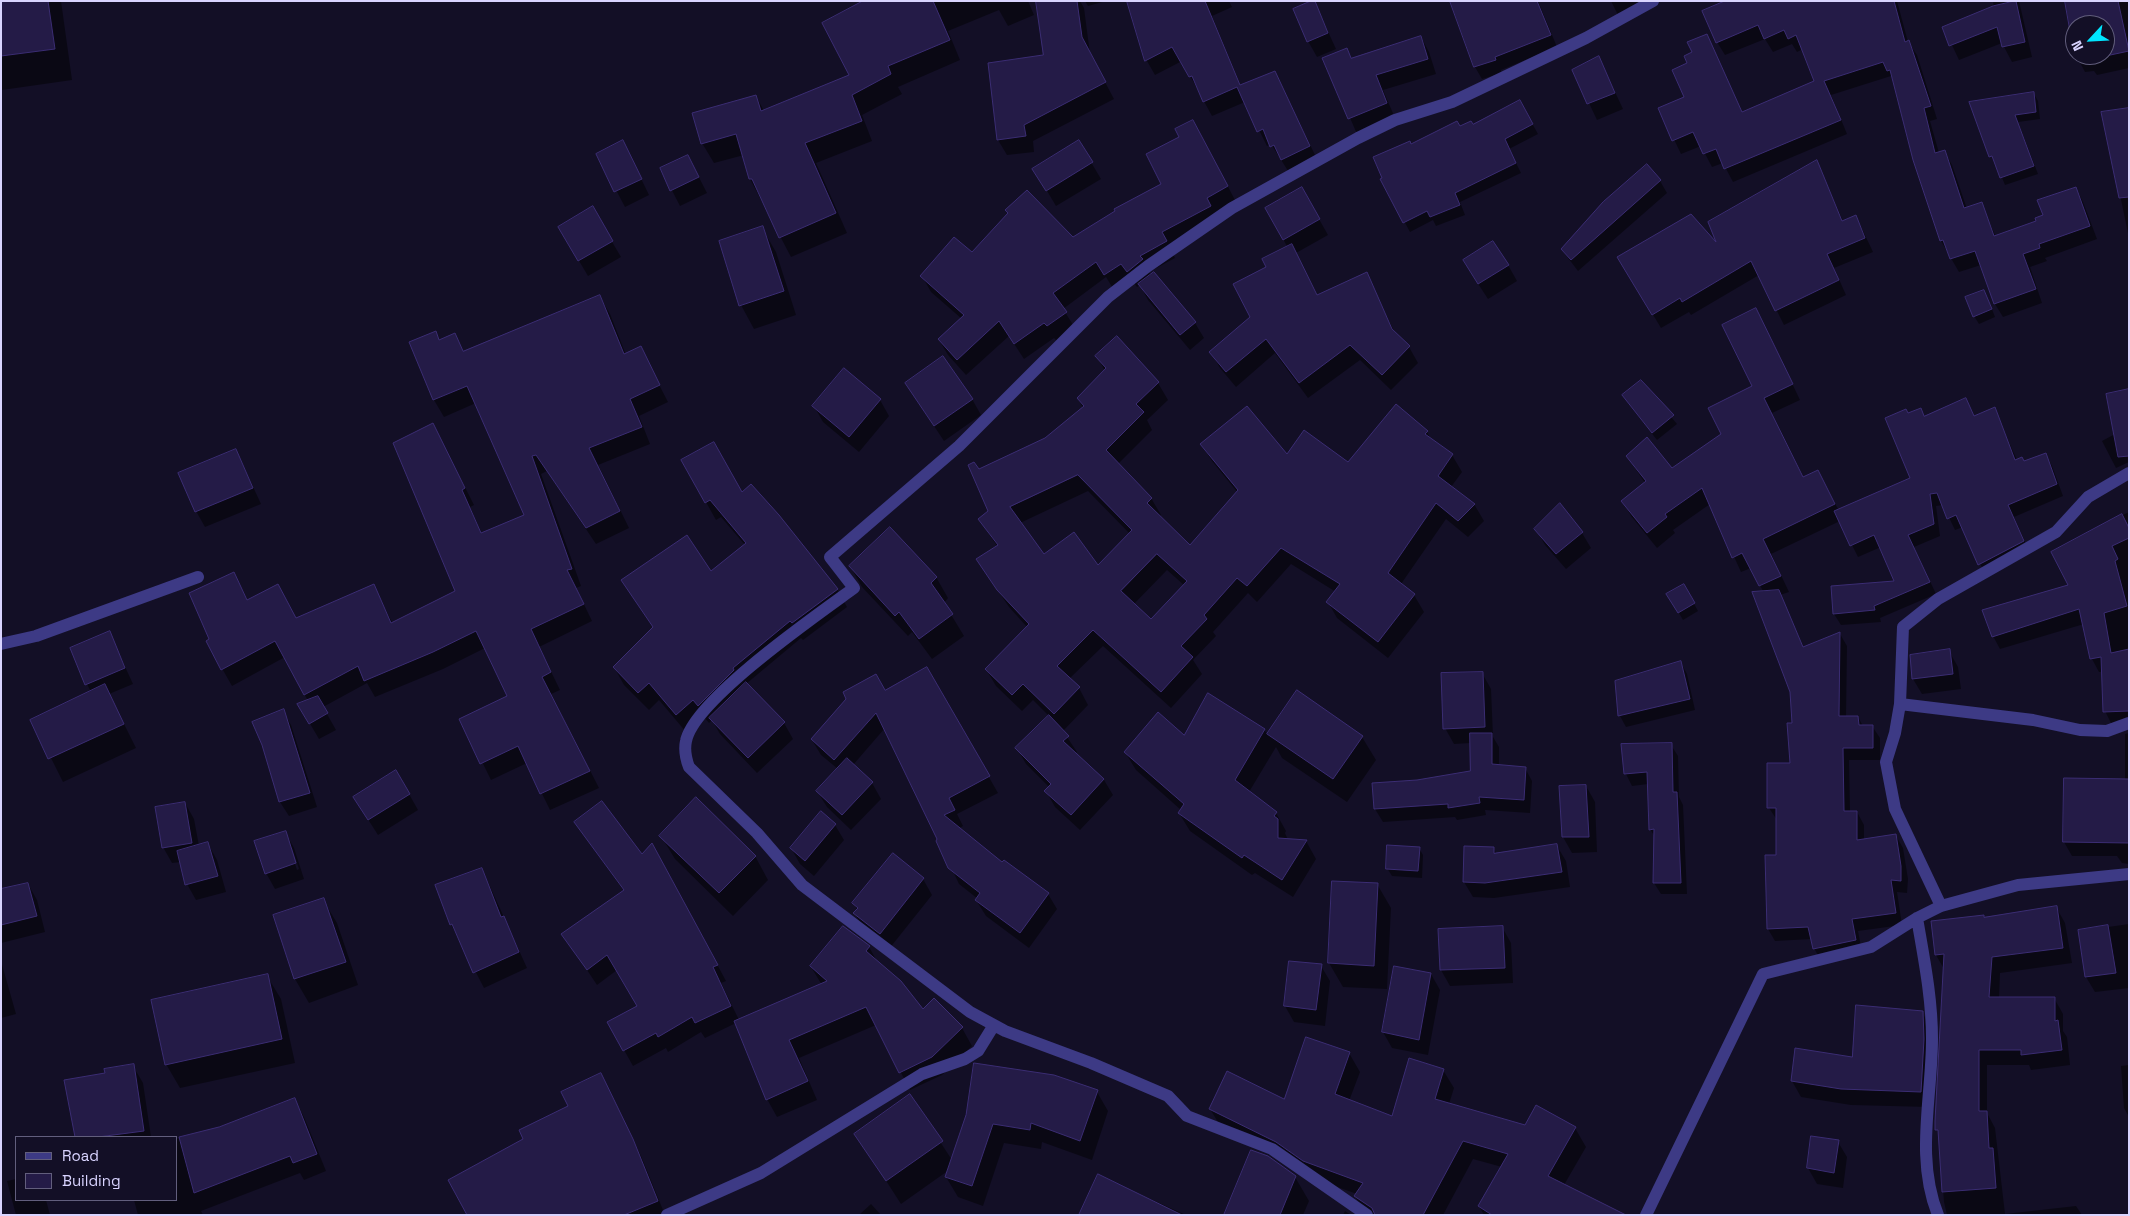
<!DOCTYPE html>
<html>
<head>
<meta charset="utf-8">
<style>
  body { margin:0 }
  #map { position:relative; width:2130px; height:1216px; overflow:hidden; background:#130f26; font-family:"Space Grotesk",sans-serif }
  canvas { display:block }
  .frame { position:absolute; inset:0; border:2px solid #d9d4ff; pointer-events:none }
  .legend { position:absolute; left:15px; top:1136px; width:162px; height:65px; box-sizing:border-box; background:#130f26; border:1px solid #625e7d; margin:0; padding:6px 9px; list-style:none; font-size:15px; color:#d9d4ff }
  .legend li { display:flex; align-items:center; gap:10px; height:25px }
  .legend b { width:25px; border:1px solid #625e7d }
  .north { position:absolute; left:2065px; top:15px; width:50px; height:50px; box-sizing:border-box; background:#130f26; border:1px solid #625e7d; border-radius:50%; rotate:245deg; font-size:14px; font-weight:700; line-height:20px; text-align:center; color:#d9d4ff }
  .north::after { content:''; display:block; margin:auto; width:18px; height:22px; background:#00e5ff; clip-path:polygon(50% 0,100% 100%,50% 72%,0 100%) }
</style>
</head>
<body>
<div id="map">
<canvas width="2130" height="1216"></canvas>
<div class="frame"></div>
<ul class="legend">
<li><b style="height:6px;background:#3d3a85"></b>Road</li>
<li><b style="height:14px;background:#241b47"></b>Building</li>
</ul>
<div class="north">N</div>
</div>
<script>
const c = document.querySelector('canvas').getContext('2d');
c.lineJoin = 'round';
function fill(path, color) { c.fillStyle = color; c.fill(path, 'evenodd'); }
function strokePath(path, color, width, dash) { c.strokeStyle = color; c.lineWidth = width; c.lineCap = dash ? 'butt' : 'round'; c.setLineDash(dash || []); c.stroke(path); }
fill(new Path2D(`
  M1,1H61L72,80L2,90Z
  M866,1H1028L1034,15L1008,26L999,10L948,31L960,60L898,87L902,94L862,115L872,141L816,163L847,233L791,257L750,179L744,155L714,163L702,143L756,96L764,111L851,76Z
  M1037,1H1080L1084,8L1090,54L1114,99L1033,141L1034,152L1007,155L998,140L1045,57Z
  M1085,1H1106L1088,6Z
  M1128,1H1229L1232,7L1212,16L1241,86L1274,72L1318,161L1290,174L1271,144L1267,146L1245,102L1212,116L1182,61L1155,75L1147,61Z
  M1314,1L1336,49L1317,57L1308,41Z
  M1452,1H1538L1557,47L1501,70L1502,73L1482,79L1475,67Z
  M1611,1H1651L1618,15Z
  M1728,1H1897L1908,42L1917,55L1937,119L1930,121L1939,153L1944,151L1952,165L1967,209L1981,204L1996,237L2038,222L2076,188L2083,202L2097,239L2045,258L2047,261L2030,267L2042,303L2003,317L1995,304L1981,265L1959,272L1941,241L1895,83L1891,76L1831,95L1847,134L1733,182L1723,163L1712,167L1701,146L1681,154L1659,108L1685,97L1689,64L1706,36L1743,113L1816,82L1803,49L1797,52L1792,44L1773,52L1765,39L1725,55L1717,42Z
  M1993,1H2019L2032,57L2012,62L2002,43L1959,60L1944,28L1994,8Z
  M2066,1H2129V68L2097,75L2094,71L2085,72L2076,55H2105V25H2075V51Z
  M1421,37L1429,52L1436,74L1383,90L1395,118L1357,134L1324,58L1346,49L1352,59Z
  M1599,58L1623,109L1597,120L1574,71Z
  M2034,94L2038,101L2040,119L2018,122L2038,174L2005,185L1996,163L1991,156L1971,103Z
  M2129,110V238L2103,113Z
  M1525,111L1538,134L1509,149L1521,173L1460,202L1465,215L1436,226L1433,220L1410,232L1382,180L1460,128Z
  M1202,137L1236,202L1170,248L1175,258L1149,272L1195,323L1204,338L1190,350L1148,300L1140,285L1137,287L1131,279L1114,290L1106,277L1063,309L1075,328L1057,341L1054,338L1024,359L1009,336L966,375L948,355L939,340L962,319L931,292L922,276L972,254L1073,239L1163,184Z
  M1079,142L1101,179L1056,206L1034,169Z
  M597,154L631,158L649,195L625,207Z
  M688,156L707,193L680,206L661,169Z
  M1817,162L1843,221L1856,216L1873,252L1834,268L1846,295L1784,325L1759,275L1691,315L1689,312L1661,328L1619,258L1719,247Z
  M1660,181L1667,193L1578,271L1562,250Z
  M1302,189L1328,235L1296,253L1318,296L1366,274L1395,333L1409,347L1418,363L1391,390L1360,360L1308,398L1275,353L1236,387L1220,368L1211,352L1252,318L1267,268L1288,248L1266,208Z
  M592,208L621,257L588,276L559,227Z
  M762,228L776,252L796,315L754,329L741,305Z
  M1508,265L1517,281L1488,299L1473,276Z
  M600,297L610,314L626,355L640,348L668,402L639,416L650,444L598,465L629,528L596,544L547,471L541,474L581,586L576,588L592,621L539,647L560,690L551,694L599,788L550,810L527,763L491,780L461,719L509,697L485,648L443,669L375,697L367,683L323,707L336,730L319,739L299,705L308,701L285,657L232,686L207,642L211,640L234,574L248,601L296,619L373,586L393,624L457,592L433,424L474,505L470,507L482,534L525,515L476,403L444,417L434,400L410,343L435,333L440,341L454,334L464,352Z
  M1988,299L1995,317L1979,324L1974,316Z
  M1764,325L1800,400L1772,413L1804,478L1818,471L1839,511L1912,479L1908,415L1925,418L1966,400L1975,417L1994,409L2017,460L2024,462L2046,454L2052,466L2063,496L2014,517L2030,553L1986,576L1963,527L1955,530L1943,505L1936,506L1940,536L1914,547L1936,594L1880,618L1881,622L1841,625L1834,614L1896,582L1881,547L1858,557L1840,521L1771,554L1789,592L1780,595L1804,648L1840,634L1847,646L1846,717H1858L1863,726H1872L1880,738V760H1849L1850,812H1857L1864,825V841L1896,836L1903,848L1908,879L1907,893L1897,892L1902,925L1858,931L1862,952L1821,961L1814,948L1812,939L1775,941L1768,929L1777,856V820L1769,808L1791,765L1793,724L1791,691L1764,593L1751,568L1741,572L1710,504L1673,530L1675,533L1657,548L1631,516L1623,501L1645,483L1627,456L1672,469L1722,434L1753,387Z
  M1117,338L1158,383L1168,400L1147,420L1152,430L1118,464L1151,498L1161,515L1159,517L1190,546L1238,493L1212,461L1202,445L1348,464L1427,432L1431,440L1452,455L1462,472L1451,487L1474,504L1484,521L1468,537L1446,519L1401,584L1414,595L1424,612L1388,658L1337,618L1328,602L1336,592L1291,564L1257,602L1248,593L1213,632L1216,636L1193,660L1202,674L1171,708L1103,646L1069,679L1079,688L1088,705L1063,731L1077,752L1075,754L1104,780L1113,795L1080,830L1055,807L1046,791L1049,787L1026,764L1017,748L1049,716L1033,700L1022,711L996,686L986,669L1027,627L1009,607L988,576L997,546L979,519L989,511L979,471L1046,439L1083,408L1078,398L1105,371L1097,356ZM1088,491L1130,534L1098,567L1044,556L1020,523ZM1167,570L1185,586L1151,621L1133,605Z
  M845,370L880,400L889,416L859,452L823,422L814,406Z
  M1641,381L1677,424L1657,440L1628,403Z
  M906,384L972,399L981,415L944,441Z
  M2129,391V462L2116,468L2102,441L2115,434Z
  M236,450L261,504L205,527L196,511Z
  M683,461L742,494L837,589L847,607L803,640L801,638L746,684L784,723L793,739L757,773L720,734L712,720L709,723L704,717L686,732L659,700L649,710L624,685L614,667L654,629L623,581L711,573L745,545L721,517L716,520Z
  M2129,512V725H2112L2105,711L2103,672H2099L2092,659L2084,624L2000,649L1993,636L2069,585L2105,524Z
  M1536,529L1582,533L1591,548L1566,569L1545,545Z
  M850,566L936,577L948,598L944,603L964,636L932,659L912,632L908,636L862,587Z
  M1684,586L1698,611L1683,620L1668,594Z
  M109,632L133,684L109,694L136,748L63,782L32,720L91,692L87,684Z
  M1949,651L1958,667L1961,689L1922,694L1913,679Z
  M1681,663L1687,674L1695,710L1626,727L1620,716L1616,682Z
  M927,669L998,793L957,814L963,826L959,828L1003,864L1048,894L1057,909L1029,948L986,916L976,900L978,899L959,884L885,728L853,765L872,783L881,799L851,830L827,807L817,791L838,769L821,755L812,740L885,692Z
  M1482,673L1491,689L1493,737L1499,747V766L1525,768L1532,781L1530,813L1485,810L1486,815L1457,820L1455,817L1383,822L1375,809L1373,784L1418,781L1472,772L1471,743L1454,744L1445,728Z
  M1297,692L1362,737L1376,760L1347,802L1282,758L1276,747L1249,792L1276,813L1286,831L1285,833L1288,840L1306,841L1316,859L1293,897L1255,873L1252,875L1190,831L1179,813L1181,810L1136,770L1125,752L1185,737L1264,730L1268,735Z
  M283,711L291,725L317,807L289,816L280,802L263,745Z
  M2129,733V864L2122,863L2117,856H2072L2064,842L2065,780H2125V734Z
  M1623,745H1671L1678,756L1679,797L1683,805L1687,894H1661L1654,883L1655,837L1650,829L1648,784L1632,786L1626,774Z
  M1586,786L1595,802L1597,852L1572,853L1563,837L1560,787Z
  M409,794L418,810L378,835L364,813Z
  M185,803L194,819L199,846L208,844L217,860L226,892L196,900L187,884L181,862L172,863L163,847Z
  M575,823L642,856L661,860L726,981L721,983L739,1020L822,985L811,967L869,947L878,963L923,1011L962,1028L972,1046L942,1075L910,1090L876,1025L799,1058L817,1100L777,1117L767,1099L736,1023L705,1038L701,1032L668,1052L666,1048L633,1066L609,1023L639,1006L617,970L597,985L563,934L624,891Z
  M835,825L844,840L814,876L800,864L791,848Z
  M285,832L294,848L304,879L275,889L266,873ZM290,848H292L299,869L297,870Z
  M661,836L755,856L768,880L733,916L675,859Z
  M1557,846L1566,861L1570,887L1494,898L1473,897L1464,882L1493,848L1497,854Z
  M1419,848L1423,855L1422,878L1392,876L1387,868Z
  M482,869L527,968L484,988L451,924L437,886Z
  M923,879L932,895L889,949L864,929L855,914L857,910L854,903Z
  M28,884L37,900L45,932L1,943V891Z
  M1377,884L1391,908L1387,989L1343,987L1329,963Z
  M323,900L337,923L358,985L309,1003L295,979L274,916Z
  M2056,907L2065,923L2072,963L2000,973L1999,998H2054L2063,1014V1031L2067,1037L2070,1065L2031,1070L2029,1065H1987V1113L1995,1128L2005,1214L2076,1206L2082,1215H1947L1944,1202L1939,1135L1937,1130L1944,969L1936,955L1932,922L1984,918Z
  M2129,924V988L2095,992L2086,977L2080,931Z
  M1502,927L1511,943L1513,983L1450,986L1441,970Z
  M1,961L16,1014L1,1018Z
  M1321,966L1330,981L1325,1026L1294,1022L1285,1006Z
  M1431,974L1440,990L1428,1055L1392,1048L1383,1032Z
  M267,976L281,999L295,1063L180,1088L166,1064Z
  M1922,1012L1931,1028L1929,1107L1851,1105L1801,1097L1792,1081L1797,1050L1853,1059Z
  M1349,1053L1360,1072L1349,1101L1393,1118L1443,1070L1454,1088L1449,1104L1525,1126L1575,1128L1586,1147L1564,1185L1611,1215H1484L1479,1206L1502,1167L1473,1159L1443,1215H1366L1355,1196L1357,1194L1315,1179L1221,1127L1210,1109L1285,1101Z
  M2129,1065V1117L2124,1108L2121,1066Z
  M133,1066L143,1083L151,1137H76L66,1081L106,1074Z
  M601,1074L641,1156L665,1215H469L525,1139L569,1106Z
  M1097,1092L1108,1111L1092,1160L1042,1142L1041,1149L1004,1143L983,1206L958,1197L946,1177L949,1170L901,1204L856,1134L910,1096L952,1160L967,1115Z
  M295,1100L304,1117L326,1171L304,1180L300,1173L201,1211L203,1215H138L134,1200H176V1139L219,1128Z
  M1838,1142L1847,1157L1843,1188L1817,1184L1808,1168Z
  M1098,1176L1186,1215H1087Z
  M1295,1177L1309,1201L1303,1215H1225Z
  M16,1179V1200H46L50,1215H16L7,1181Z
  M871,1204L881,1215H859Z
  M1345,1211L1351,1215H1343Z`), '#0007');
const building = new Path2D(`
  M1,1H48L55,49L1,56Z
  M863,1H933L950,40L888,66L891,74L852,95L862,121L805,143L836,213L779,238L752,179H749L736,134L701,144L692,113L756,95L761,111L849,75L822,23Z
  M1036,1H1077L1082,37L1106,82L1024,125L1026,136L997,140L988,63L1043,55Z
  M1127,1H1205L1240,85L1275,71L1310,146L1281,160L1274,145L1270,147L1263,129L1257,132L1237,87L1203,102L1192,76L1189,77L1172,47L1145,61Z
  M1311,1H1315L1328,33L1307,42L1293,9Z
  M1450,1H1537L1551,35L1495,57L1496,60L1474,67Z
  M1725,1H1894L1905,42L1909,40L1931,106L1924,108L1935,153L1945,150L1964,208L1982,202L1994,236L2036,221L2035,218L2043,215L2037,200L2076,187L2090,226L2039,244L2040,248L2023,254L2036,289L1994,304L1975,251L1950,259L1943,240L1940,241L1913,160L1890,70L1887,71L1883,62L1824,81L1841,120L1724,169L1716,149L1703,154L1693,132L1672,141L1658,108L1684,97L1672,70L1687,63L1684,56L1692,52L1687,42L1707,34L1742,112L1814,81L1796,35L1788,39L1784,30L1764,39L1758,25L1716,43L1702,11Z
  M2016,1L2025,42L2002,47L1997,27L1949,46L1942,27L1993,6Z
  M2065,1H2118L2129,51L2087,60L2086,55H2105V25H2075V55H2085L2075,57Z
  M1421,36L1428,59L1376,75L1387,103L1348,119L1322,58L1347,48L1351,58Z
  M1599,56L1615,93L1587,104L1572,70Z
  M2034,92L2036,112L2015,115L2034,166L2000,178L1992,156L1989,157L1969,102Z
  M1520,100L1533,124L1505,139L1516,163L1455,193L1460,205L1430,217L1427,211L1403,223L1380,179L1382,178L1373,157L1410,141L1411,144L1457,121L1460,126L1471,121L1473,124Z
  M2129,108V197L2119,198L2101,112Z
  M1193,120L1228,186L1207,198L1211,206L1162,232L1167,241L1140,256L1143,259L1127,272L1121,264L1104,275L1096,262L1053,293L1067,312L1047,326L1044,323L1014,344L999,321L957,360L938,339L964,315L920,276L954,237L972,252L1008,213L1005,210L1027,190L1073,237L1115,211L1114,209L1161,184L1146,154L1179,137L1175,129Z
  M623,140L642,179L614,192L596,154Z
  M1079,140L1093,162L1046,191L1032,169Z
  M688,155L699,177L670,191L660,168Z
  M1817,160L1842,221L1856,215L1865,238L1827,254L1839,280L1775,311L1751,261L1682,302L1680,298L1652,315L1617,257L1691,214L1716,242L1708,222Z
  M1647,164L1661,180L1571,260L1561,249L1603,202Z
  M1302,187L1320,219L1283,240L1265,208Z
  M593,206L613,241L578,261L558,227Z
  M763,226L784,291L739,306L719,241Z
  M1493,241L1509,265L1478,284L1463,260Z
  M1292,244L1317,295L1367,272L1392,329L1410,346L1382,375L1350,345L1299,383L1266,339L1226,372L1209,352L1250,317L1233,284L1266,267L1262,259Z
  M1154,272L1196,322L1180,335L1138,284Z
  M1984,290L1992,309L1973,317L1965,297Z
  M600,295L624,354L641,346L660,385L630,399L642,427L589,448L620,511L586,528L536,455L532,456L572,569L567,570L584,604L531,629L551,672L542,677L590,771L540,794L518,746L480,764L459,719L507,696L476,631L433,652L364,681L358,666L304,695L275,641L221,670L206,641L209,639L189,593L234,572L247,600L278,584L296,618L374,584L391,623L455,591L393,443L433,423L465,488L462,490L481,533L524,515L467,386L433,400L409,342L436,331L439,340L455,333L463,351Z
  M1756,308L1793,384L1764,398L1803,477L1818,470L1835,504L1763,539L1781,576L1759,586L1742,553L1732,558L1702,488L1665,514L1667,517L1647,533L1621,501L1646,481L1626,456L1647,437L1672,468L1721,434L1708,408L1752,386L1722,325Z
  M1117,336L1159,382L1136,404L1144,412L1106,450L1152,498L1147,503L1190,545L1238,490L1200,444L1247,406L1287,454L1304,430L1348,462L1396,404L1428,431L1425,434L1453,454L1438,476L1475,504L1458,521L1436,503L1388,573L1415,594L1378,642L1326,602L1340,584L1281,548L1247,586L1237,578L1204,615L1207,619L1181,646L1193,657L1161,692L1093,630L1057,666L1080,687L1054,714L1023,684L1012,695L985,669L1029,624L997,590L976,559L998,545L978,519L988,511L968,465L974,462L979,469L1045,438L1084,406L1077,398L1106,368L1095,356ZM1078,475L1132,530L1098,565L1074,532L1044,554L1010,507ZM1157,554L1187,581L1151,619L1121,591Z
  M943,356L973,399L934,426L905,383Z
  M844,368L881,399L849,437L812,406Z
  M1641,380L1674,415L1652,433L1622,395Z
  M2129,389V456L2118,457L2106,394Z
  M1966,398L1974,416L1995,407L2015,460L2022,457L2024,461L2046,453L2057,484L2008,505L2024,541L1978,565L1956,515L1947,519L1937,493L1930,494L1934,524L1908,535L1930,582L1874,606L1875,610L1833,614L1831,586L1894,581L1874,535L1850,546L1834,511L1910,478L1885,418L1906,409L1908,413L1921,408L1924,416Z
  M714,442L742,492L751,484L779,515L838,589L792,623L790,621L733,668L734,670L698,706L693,700L676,715L649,683L638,693L613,667L653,627L621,580L687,535L711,571L746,543L710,500L705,503L681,460Z
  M236,449L253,488L195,512L178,473Z
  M1560,503L1583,532L1556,554L1534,529Z
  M2122,514L2129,528V538L2112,546L2118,559L2115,561L2127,606L2104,613L2111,653L2129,649V711L2103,712L2101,657L2090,659L2079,609L1992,637L1982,610L2068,585L2051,552Z
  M890,527L937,577L931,583L953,614L919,639L899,612L895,616L849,566Z
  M1684,584L1695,603L1678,613L1666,594Z
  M1779,590L1803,647L1840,632L1839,716H1858L1859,725H1873V748H1843L1844,811H1857V840L1896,834L1901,866V881L1891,880L1896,913L1852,919L1856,940L1813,949L1808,927L1767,929L1765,855H1776V808H1767V763H1790L1787,723H1792L1790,692L1752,592Z
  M110,631L125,668L85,685L70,648Z
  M1950,649L1953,674L1912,679L1910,655Z
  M1681,661L1690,699L1618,716L1615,681Z
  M927,667L990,776L949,798L955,810L944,815L1002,862L1004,860L1049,893L1020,933L975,900L980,893L948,868L936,841L937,839L876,713L834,760L811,739L846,699L843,692L876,674L885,690Z
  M1483,672L1485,727L1443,729L1441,673Z
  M746,682L785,722L748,758L709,718Z
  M105,684L124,724L48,759L30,720Z
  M1297,690L1363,736L1333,779L1267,734Z
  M1208,693L1265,729L1235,780L1277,812L1274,816L1278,819V838L1307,840L1282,880L1244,855L1242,858L1178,813L1184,804L1124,752L1158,712L1184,735Z
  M318,696L328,713L309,724L297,704Z
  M284,709L310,793L279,802L262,745L252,722Z
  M1049,715L1069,736L1063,741L1104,779L1071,815L1044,791L1051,784L1015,748Z
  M1470,733H1492V764L1526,767L1524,800L1479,797L1480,803L1448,808V804L1374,809L1372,783L1417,780L1470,771Z
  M1672,743L1673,792H1677L1681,883H1653L1654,829L1649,830L1647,772L1624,774L1621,744Z
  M847,758L873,782L842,815L816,791Z
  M396,770L410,794L368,820L353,797Z
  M2064,778L2129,779V843L2063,842Z
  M1586,785L1589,837H1562L1559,786Z
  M696,797L756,856L719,893L659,836Z
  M602,801L642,854L652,843L718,965L713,967L731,1006L695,1023L692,1017L658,1037L656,1033L623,1051L607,1022L637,1006L607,955L587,970L561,934L624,890L574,822Z
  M185,802L192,843L162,848L155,807Z
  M821,811L836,824L805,861L790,848Z
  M286,831L296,863L265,874L254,841Z
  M208,842L218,876L185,885L177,851Z
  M1557,844L1562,872L1485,883L1463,882L1464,846L1494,847V853Z
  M1387,845L1420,847L1418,871L1386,869Z
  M893,853L924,878L880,934L853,913L858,908L852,903Z
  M482,868L501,917L504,916L519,952L473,973L452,924L450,925L435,885Z
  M1332,881L1378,883L1374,966L1328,963Z
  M28,883L37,916L1,925V889Z
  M324,898L346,962L294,979L273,915Z
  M2057,906L2063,948L1992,957L1989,997H2055V1021L2058,1020L2062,1050L2021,1055V1050H1979V1111H1987L1989,1148H1993L1996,1188L1942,1192L1938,1130H1935V1121L1944,954L1935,955L1931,921L1984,915V917Z
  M2108,925L2116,973L2085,977L2078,930Z
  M843,926L870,946L866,951L901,981L923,1009L934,998L963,1027L932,1057L899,1073L866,1007L789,1040L808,1081L766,1100L734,1021L827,981L810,966Z
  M1503,926L1505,968L1440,970L1438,929Z
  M1289,961L1322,964L1316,1010L1284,1006Z
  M1394,966L1431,973L1419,1040L1382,1032Z
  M268,974L282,1039L165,1065L151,1000Z
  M1856,1005L1923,1011L1924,1039L1921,1092L1841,1089L1791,1081L1795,1048L1852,1057Z
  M1306,1037L1350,1052L1335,1094L1392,1116L1409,1058L1444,1069L1435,1099L1525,1125L1536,1105L1576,1127L1548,1176L1626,1215H1492L1478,1206L1508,1154L1463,1141L1423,1215H1375L1372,1208L1354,1196L1363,1183L1303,1161L1276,1142L1209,1109L1227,1071L1284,1099Z
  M974,1063L1054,1075L1098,1090L1080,1141L1031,1123L1030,1130L993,1124L972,1186L945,1177L966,1115Z
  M134,1064L144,1131L98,1137H75L64,1080L105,1073L104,1069Z
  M601,1073L633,1139L658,1201L624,1215H467L448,1180L523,1139L519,1130L568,1106L561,1092Z
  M910,1094L943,1141L886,1181L854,1134Z
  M295,1098L317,1154L293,1163L290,1156L194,1193L179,1137L219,1127Z
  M1811,1136L1839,1140L1834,1173L1807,1168Z
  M1251,1150L1268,1156L1296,1176L1280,1215H1224Z
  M1098,1174L1182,1215H1079Z`);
fill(building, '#241b47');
strokePath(building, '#3b2d73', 1);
strokePath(new Path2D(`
  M1,644L36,636L198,577
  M1900,704L2033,720L2080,730L2107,731L2129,723
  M1941,906L1895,809L1886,762L1895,733L1900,704L1903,627L1938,599L2056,532L2088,497L2129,473
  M1917,918C1924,959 1932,998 1932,1039C1932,1098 1915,1158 1938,1215
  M667,1215L761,1173L922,1074L965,1059L978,1051L994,1025
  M1367,1215L1272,1149L1187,1116L1168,1096L1091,1063L1005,1031L970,1012L802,885L757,833L689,767C686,759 684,750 686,741C694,700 817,615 854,588L830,557L959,446L1108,297L1148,266L1232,208L1358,138L1395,120L1452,102L1586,38L1653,1
  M1646,1215L1763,974L1871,947L1917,918L1941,906L2018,885L2129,874`), '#3d3a85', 12);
</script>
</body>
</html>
